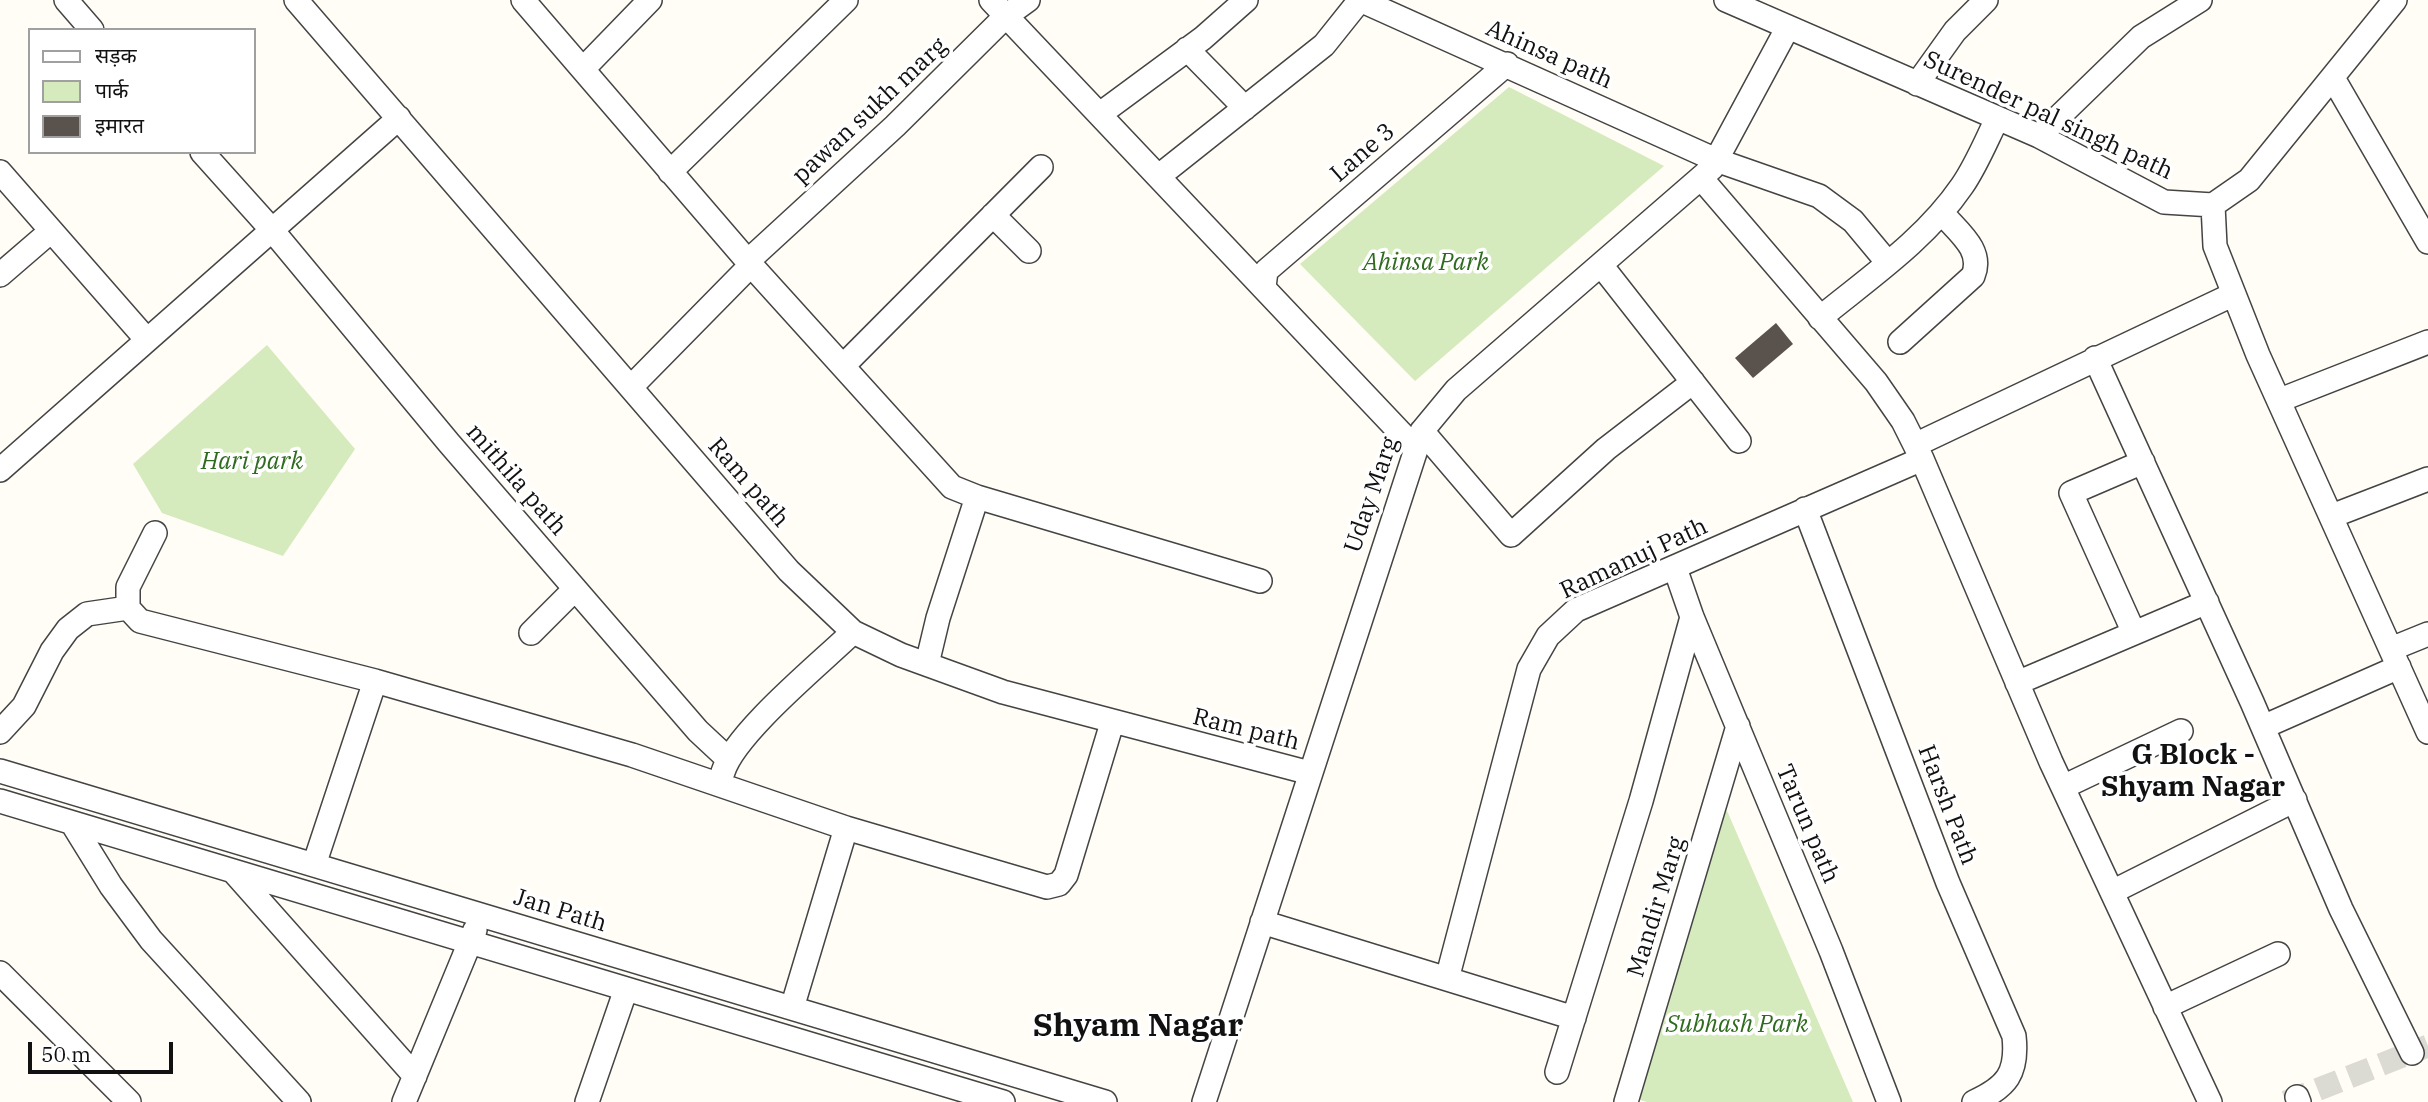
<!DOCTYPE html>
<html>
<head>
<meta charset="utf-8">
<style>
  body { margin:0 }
  #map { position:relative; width:2428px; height:1102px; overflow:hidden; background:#fffdf5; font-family:"IBM Plex Serif","Noto Sans Devanagari",serif }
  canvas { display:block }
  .legend { position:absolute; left:28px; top:28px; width:228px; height:126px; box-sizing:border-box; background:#fff; border:2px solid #a0a0a0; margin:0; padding:9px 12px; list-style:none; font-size:21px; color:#111 }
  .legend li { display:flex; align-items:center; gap:14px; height:35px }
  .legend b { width:35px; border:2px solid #a0a0a0 }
  .scale { position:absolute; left:28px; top:1042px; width:145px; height:32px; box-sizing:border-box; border:4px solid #111; border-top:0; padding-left:9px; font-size:21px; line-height:24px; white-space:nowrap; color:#111; -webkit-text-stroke:5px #fff; paint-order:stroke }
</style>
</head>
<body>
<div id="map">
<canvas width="2428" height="1102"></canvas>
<ul class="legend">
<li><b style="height:9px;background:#fff"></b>सड़क</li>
<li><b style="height:19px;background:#d5ebbd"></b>पार्क</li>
<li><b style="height:19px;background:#5a524d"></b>इमारत</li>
</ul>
<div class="scale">50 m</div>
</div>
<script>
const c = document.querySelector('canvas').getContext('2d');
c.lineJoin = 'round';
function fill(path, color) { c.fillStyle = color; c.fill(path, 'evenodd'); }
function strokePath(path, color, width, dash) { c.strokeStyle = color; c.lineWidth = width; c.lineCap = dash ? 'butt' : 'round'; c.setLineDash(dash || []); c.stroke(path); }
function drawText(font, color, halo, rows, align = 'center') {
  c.font = font + ' "IBM Plex Serif",serif'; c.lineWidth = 7; c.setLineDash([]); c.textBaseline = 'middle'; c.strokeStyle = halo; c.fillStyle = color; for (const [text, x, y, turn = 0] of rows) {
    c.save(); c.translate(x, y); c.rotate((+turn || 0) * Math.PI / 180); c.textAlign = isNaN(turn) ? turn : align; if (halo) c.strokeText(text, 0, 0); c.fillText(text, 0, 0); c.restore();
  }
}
fill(new Path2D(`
  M1509,87L1664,166L1415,381L1300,264Z
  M267,345L355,449L283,556L162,513L133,464Z
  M1718,798L1728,813L1853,1102H1647L1637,1099Z`), '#d5ebbd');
fill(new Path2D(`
  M1776,323L1793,344L1753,378L1735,358Z`), '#5a524d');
strokePath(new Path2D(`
  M2286,1102L2428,1046`), '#dbdad3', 23, [23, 11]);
const minor = new Path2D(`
  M66,0L92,30
  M296,0L789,571L853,632L901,655L1003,692L1310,773
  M523,0L751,265
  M991,0L1415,448
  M1360,0L1716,160L1819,196L1853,221L1888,263
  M1726,0L2039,136L2164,202L2213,205L2249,180L2395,0
  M1187,49L1245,108
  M584,68L650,0
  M2333,78L2428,242
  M1917,84L1955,31L1986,0
  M1100,114L1203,38L1246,0
  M2039,136L2141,37L2200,0
  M202,152L272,230L449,443L698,731L727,758
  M0,172L147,340
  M670,172L846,0
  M1159,176L1324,45L1360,0
  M1701,178L1876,382L1903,421L1922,459L2051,762L2210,1102
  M2213,205L2215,246L2258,355L2428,732
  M993,215L1029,251
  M748,261L895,126L1006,16L1028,0
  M1601,265L1739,441
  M0,275L51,231
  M1264,287L1266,271L1507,64
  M1820,318C1870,277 1925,240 1962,186C1976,166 1986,141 1997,119
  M1900,342L1973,276C1984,250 1958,232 1942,213
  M2095,358L2252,702L2341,909L2412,1053
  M843,366L1041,167
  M631,387L751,265L952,487L977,497
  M2280,400L2428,342
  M1422,431L1511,535L1606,449L1693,382
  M1915,445L2234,294
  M0,470L399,118
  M1805,509L1948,883L2014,1036C2018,1073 2007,1087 1974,1102
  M2332,516L2428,479
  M155,533L128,587V608L140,621L375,681L632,755L846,828
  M1675,568L1692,617L1831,951L1889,1102
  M531,633L575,589
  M2134,633L2071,493L2143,462
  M2391,649L2428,634
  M927,664L938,618L977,497L1260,581
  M2017,683L2207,602
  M2263,727L2399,667
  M0,732L24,706L52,651L68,629L87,614L128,608
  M0,771L1105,1102
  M723,772C735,733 821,663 853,632
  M2063,787L2181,731
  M0,801L1003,1102
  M72,823L111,886L151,940L299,1102
  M314,865L375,681
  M233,871L415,1076
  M2112,892L2295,800
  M1262,922L1574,1018
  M0,973L129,1102
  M1447,979L1529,669L1548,636L1576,610L1922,459
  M2165,1007L2278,954
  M792,1008L846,828L1047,887L1059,884L1066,875L1112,723
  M1557,1072L1641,801L1692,617
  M2297,1097L2299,1102
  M404,1102L475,930
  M587,1102L626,989
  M1204,1102L1422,431L1456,390L1712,168L1788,27
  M1626,1102L1738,726`);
strokePath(minor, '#444', 26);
strokePath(minor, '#fff', 23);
drawText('24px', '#111', '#fff', [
  ["Ahinsa path",1549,55,24],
  ["pawan sukh marg",870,111,-43],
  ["Surender pal singh path",2048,116,25],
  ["Lane 3",1363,153,-41],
  ["mithila path",516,480,49],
  ["Ram path",748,483,49],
  ["Uday Marg",1372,495,-71],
  ["Ramanuj Path",1634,559,-25],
  ["Ram path",1246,730,14],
  ["Harsh Path",1947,805,69],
  ["Tarun path",1807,824,67],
  ["Mandir Marg",1657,907,-73],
  ["Jan Path",560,911,17]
]);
drawText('italic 24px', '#2f6b1f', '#fff', [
  ["Ahinsa Park",1426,263],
  ["Hari park",252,462],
  ["Subhash Park",1737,1025]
]);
drawText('bold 28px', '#111', '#fff', [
  ["G Block -",2193,756],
  ["Shyam Nagar",2193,788]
]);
drawText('bold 32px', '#111', '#fff', [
  ["Shyam Nagar",1138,1027]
]);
</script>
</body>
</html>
